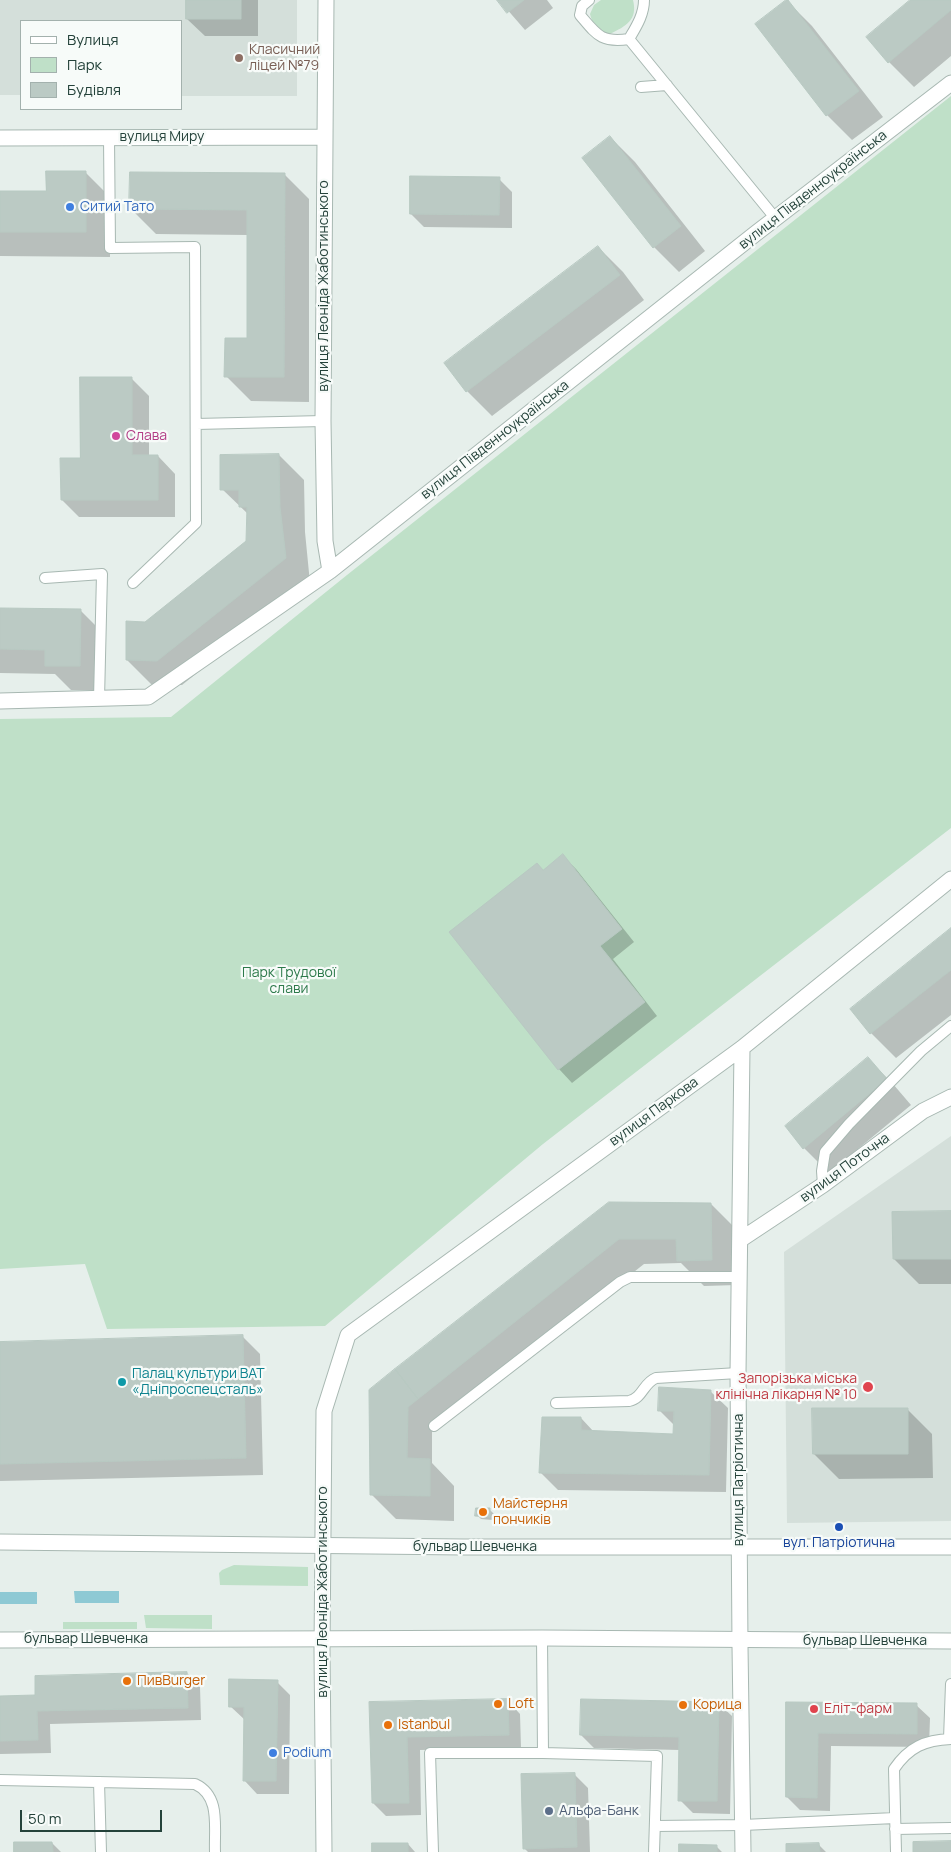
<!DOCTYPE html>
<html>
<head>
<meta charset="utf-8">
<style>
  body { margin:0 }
  #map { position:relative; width:951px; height:1852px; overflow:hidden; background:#e6efeb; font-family:Manrope,sans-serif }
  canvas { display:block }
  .legend { position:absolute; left:20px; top:20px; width:162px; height:90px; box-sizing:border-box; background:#f7fbf9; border:1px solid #a3b1ad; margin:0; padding:6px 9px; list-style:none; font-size:15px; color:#24423a }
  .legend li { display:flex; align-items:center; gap:10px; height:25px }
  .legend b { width:25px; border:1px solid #a3b1ad }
  .scale { position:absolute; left:20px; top:1810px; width:142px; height:22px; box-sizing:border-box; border:2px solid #24423a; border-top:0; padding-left:6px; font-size:15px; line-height:18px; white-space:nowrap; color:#24423a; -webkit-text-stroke:4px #f7fbf9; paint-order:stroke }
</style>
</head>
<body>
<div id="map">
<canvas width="951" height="1852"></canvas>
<ul class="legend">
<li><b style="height:6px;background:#fff"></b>Вулиця</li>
<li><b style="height:14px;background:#bfe0c8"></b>Парк</li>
<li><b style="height:14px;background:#bbcac4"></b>Будівля</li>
</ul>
<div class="scale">50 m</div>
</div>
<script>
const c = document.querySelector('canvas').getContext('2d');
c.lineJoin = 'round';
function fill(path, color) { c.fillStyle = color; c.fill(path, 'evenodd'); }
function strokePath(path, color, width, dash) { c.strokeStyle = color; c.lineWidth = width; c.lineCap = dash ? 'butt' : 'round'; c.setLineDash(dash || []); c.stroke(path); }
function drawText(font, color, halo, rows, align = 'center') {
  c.font = font + ' Manrope,sans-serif'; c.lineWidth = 4.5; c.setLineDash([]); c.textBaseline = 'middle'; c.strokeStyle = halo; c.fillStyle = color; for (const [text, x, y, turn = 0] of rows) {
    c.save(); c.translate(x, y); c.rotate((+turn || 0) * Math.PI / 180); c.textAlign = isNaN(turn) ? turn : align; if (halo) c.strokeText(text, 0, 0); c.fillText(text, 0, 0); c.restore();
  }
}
fill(new Path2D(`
  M0,0H297V96H181V21H21V95H0Z
  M951,1136V1521L787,1523L784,1252Z`), '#d4dfda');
fill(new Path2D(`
  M601,0H633C638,20 626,26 610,34C598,31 593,26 590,14L594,5Z
  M951,96V828L543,1144L325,1326L107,1329L85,1264L0,1269V719L171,717L347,575Z
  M234,1565L308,1567V1586L220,1585L219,1573L222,1570Z
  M144,1615H212V1629L146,1628Z
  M63,1622H137V1629H63Z`), '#bfe0c8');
fill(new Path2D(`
  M74,1591H119V1603H75Z
  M0,1592H37V1604H0Z`), '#8ec9d4');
fill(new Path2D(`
  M187,0H258V36H205L187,19Z
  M499,0H547L553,8L525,30Z
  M912,0H951V56L914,87L889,62Z
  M787,1L812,26L883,117L852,140L827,115L757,24Z
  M610,137L635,162L705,251L679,272L654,247Z
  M85,172L110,197V257L0,256V192H48Z
  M284,174L309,199V402L251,401L226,376L248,340V235L156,234L131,209Z
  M499,179L512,192V228L424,227L411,214Z
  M598,247L623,272L644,300L492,416L467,391Z
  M132,379L149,396V456H158L175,474V517H79L62,500L81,460Z
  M279,455L304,480L305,532L310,583L182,685H152L127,660L145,623L248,541V514L222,489Z
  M0,609L80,610L105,635V690H71L55,674L0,673Z
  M563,856L576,869L634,942L613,959L657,1016L572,1083L559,1069L451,932L543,871Z
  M951,930V1015L896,1058L871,1033L852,1009Z
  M868,1059L893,1084L911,1105L829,1173L804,1148Z
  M610,1203L711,1204L736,1229L737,1285L704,1286L681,1263L644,1264L432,1432V1463L454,1486V1521L396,1519L371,1494L370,1391Z
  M951,1212V1284H919L894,1259Z
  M242,1336L260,1354L263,1475L0,1481V1343Z
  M710,1391L728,1408L726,1492L558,1490L540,1472L581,1418L594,1432L675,1436V1426L659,1410Z
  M907,1409L932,1434L933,1478L839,1479L814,1454Z
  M490,1510L494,1514L493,1520L481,1519L477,1515Z
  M187,1673L200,1687L201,1720L50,1724L51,1753L0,1754V1697L37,1696Z
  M277,1682L290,1695L289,1794H257L244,1780L245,1720L230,1706Z
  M507,1700L520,1714L521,1748L420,1750L421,1815L386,1816L373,1803L371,1704Z
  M718,1703L732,1716L730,1814L693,1813L680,1800V1750L594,1748L581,1735Z
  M788,1703L916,1705L930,1718L929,1747L831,1746L830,1811L800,1810L787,1797Z
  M575,1775L588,1788L590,1852H528L524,1848Z
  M52,1843L61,1852H16Z
  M408,1844L415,1852H373Z
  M819,1845L826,1852H788Z
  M716,1846L722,1852H681Z`), '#0003');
const building = new Path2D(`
  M186,0H241V19H186Z
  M497,0H524L507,13Z
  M786,0H788L859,91L826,116L755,24Z
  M910,0H951V10L888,63L866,37Z
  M610,136L681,226L653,248L582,158Z
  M46,171H86V232H0V191H46Z
  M130,172L285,173L284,377H224L225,338H247V210L129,209Z
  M410,176L500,177L499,215L410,214Z
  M598,246L620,275L466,392L444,363Z
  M80,377H132V455H158V500H61L60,458H80Z
  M279,454L280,507L286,558L157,661L126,660V621L145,622L246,541L247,507H239V490H220V455Z
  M0,608L81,609L80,666H45V650L0,649Z
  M563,854L622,929L600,946L645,1002L558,1070L449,932L537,863L543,870Z
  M951,928V970L870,1034L850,1009Z
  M868,1057L887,1079L803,1149L785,1126Z
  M609,1202L711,1203L712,1260L677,1261L676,1239H619L418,1399L395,1369Z
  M951,1211V1259H893L892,1212Z
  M243,1335L246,1458L0,1464V1342Z
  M395,1369L418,1399L408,1407L407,1458L430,1459V1496L370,1495L369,1390Z
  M659,1387L711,1390L709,1475L539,1473L542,1417H581V1430L673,1434L674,1411H658Z
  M812,1408H908V1454H813Z
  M476,1508H490V1517L475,1516Z
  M187,1672L188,1708L37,1711L38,1740L0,1741V1696L35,1695V1676Z
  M229,1679L278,1680L276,1781H243L244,1707H229Z
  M508,1699L509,1735L407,1737L409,1803H372L369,1702Z
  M581,1699L719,1702L717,1801H678L679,1737L580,1735Z
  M786,1702L917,1703V1734L818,1733L817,1798L786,1797Z
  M575,1773L577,1847L523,1849L521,1774Z
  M951,1841V1852H913V1842Z
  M14,1842H52L53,1852H14Z
  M372,1843H408V1852H372Z
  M819,1843L820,1852H786V1844Z
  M679,1844L717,1845V1852H679Z`);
fill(building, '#bbcac4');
strokePath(building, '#b8c9c2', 1);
const service = new Path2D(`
  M589,0L582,6L580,15C597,35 601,43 629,39L776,219
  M629,39C636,27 644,15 644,0
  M641,87L667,85
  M109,137L110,248L195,247L196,523L133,583
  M196,424L323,421
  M45,578L102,574L99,699
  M823,1185L822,1171L825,1152L849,1124L921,1051L951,1026
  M556,1403L629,1401C643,1398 643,1383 656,1378L738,1373
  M434,1426L620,1282L630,1277H739
  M542,1638L543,1753
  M949,1739L951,1684
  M0,1780L195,1784C221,1796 214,1827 215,1852
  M99,1782L101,1852
  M655,1826L743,1825L895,1818
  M895,1829L951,1828
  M433,1852L430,1753H543L657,1756L654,1852
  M896,1852L894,1769C909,1747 925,1740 951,1739`);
const minor = new Path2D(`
  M742,1048L738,1373L740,1646L743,1852
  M740,1240L823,1185L923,1111L951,1097
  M324,1852L322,1650L324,1411L348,1335L742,1048L951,879`);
const tertiary = new Path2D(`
  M326,0L323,421L325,541L330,571
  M0,138L324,137
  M0,701L148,697L330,571L755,234L951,83
  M0,1542L464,1547H951
  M0,1640L542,1638L951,1641`);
strokePath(service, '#a8b8b2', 12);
strokePath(minor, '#a8b8b2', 17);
strokePath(tertiary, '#a8b8b2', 17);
strokePath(service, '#fff', 10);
strokePath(minor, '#fff', 15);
strokePath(tertiary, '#fff', 15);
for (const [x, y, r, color] of [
  [239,58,5,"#8d6e63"],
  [70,207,5,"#3f7fe0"],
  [116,436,5,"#d1479c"],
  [122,1382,5,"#0f9aa8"],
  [868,1387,6,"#e0444e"],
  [483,1512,5,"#e8710a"],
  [839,1527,5,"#1a4fb4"],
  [127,1681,5,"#e8710a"],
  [498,1704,5,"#e8710a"],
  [683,1705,5,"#e8710a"],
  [814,1709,5,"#e0444e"],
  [388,1725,5,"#e8710a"],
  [273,1753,5,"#3f7fe0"],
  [549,1811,5,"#5c6f8a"]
]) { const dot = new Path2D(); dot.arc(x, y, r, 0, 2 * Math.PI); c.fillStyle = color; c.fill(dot); strokePath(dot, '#f7fbf9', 2); }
drawText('14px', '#785e54', '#f7fbf9', [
  ["Класичний",249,50],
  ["ліцей №79",249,66]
], 'left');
drawText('14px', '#24423a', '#f7fbf9', [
  ["вулиця Миру",162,137],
  ["вулиця Південноукраїнська",813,190,-38],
  ["вулиця Леоніда Жаботинського",324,286,-90],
  ["вулиця Південноукраїнська",495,440,-38],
  ["вулиця Паркова",654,1112,-36],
  ["вулиця Поточна",845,1168,-36],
  ["вулиця Патріотична",739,1480,-90],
  ["бульвар Шевченка",475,1547],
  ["вулиця Леоніда Жаботинського",323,1592,-90],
  ["бульвар Шевченка",86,1639],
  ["бульвар Шевченка",865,1641]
]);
drawText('14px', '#366cbe', '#f7fbf9', [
  ["Ситий Тато",80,207],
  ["Podium",283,1753]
], 'left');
drawText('14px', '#b23c85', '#f7fbf9', [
  ["Слава",126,436]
], 'left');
drawText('14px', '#2d7a4b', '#f7fbf9', [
  ["Парк Трудової",289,973],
  ["слави",289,989]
]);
drawText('14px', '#0d838f', '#f7fbf9', [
  ["Палац культури ВАТ",132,1374],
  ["«Дніпроспецсталь»",132,1390]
], 'left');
drawText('14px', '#be3a42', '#f7fbf9', [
  ["Запорізька міська",857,1379],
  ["клінічна лікарня № 10",857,1395],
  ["Еліт-фарм",824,1709,"left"]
], 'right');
drawText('14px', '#c56008', '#f7fbf9', [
  ["Майстерня",493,1504],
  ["пончиків",493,1520],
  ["ПивBurger",137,1681],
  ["Loft",508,1704],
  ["Корица",693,1705],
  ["Istanbul",398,1725]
], 'left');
drawText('14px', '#164399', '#f7fbf9', [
  ["вул. Патріотична",839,1543]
]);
drawText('14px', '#4e5e75', '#f7fbf9', [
  ["Альфа-Банк",559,1811]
], 'left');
</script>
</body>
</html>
